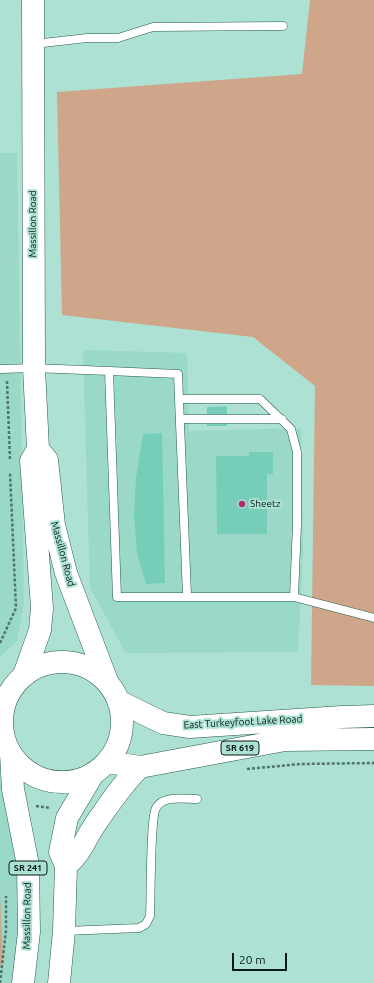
<!DOCTYPE html>
<html>
<head>
<meta charset="utf-8">
<style>
  body { margin:0 }
  #map { position:relative; width:374px; height:983px; overflow:hidden; background:#ace1d3; font-family:Ubuntu,sans-serif }
  canvas { display:block }
  .scale { position:absolute; left:232px; top:953px; width:55px; height:18px; box-sizing:border-box; border:2px solid #061a16; border-top:0; padding-left:5px; font-size:12px; line-height:14px; white-space:nowrap; color:#061a16; -webkit-text-stroke:3px #ace1d3; paint-order:stroke }
</style>
</head>
<body>
<div id="map">
<canvas width="374" height="983"></canvas>
<div class="scale">20 m</div>
</div>
<script>
const c = document.querySelector('canvas').getContext('2d');
c.lineJoin = 'round';
function fill(path, color) { c.fillStyle = color; c.fill(path, 'evenodd'); }
function strokePath(path, color, width, dash) { c.strokeStyle = color; c.lineWidth = width; c.lineCap = dash ? 'butt' : 'round'; c.setLineDash(dash || []); c.stroke(path); }
function drawText(font, color, halo, rows, align = 'center') {
  c.font = font + ' Ubuntu,sans-serif'; c.lineWidth = 4; c.setLineDash([]); c.textBaseline = 'middle'; c.strokeStyle = halo; c.fillStyle = color; for (const [text, x, y, turn = 0] of rows) {
    c.save(); c.translate(x, y); c.rotate((+turn || 0) * Math.PI / 180); c.textAlign = isNaN(turn) ? turn : align; if (halo) c.strokeText(text, 0, 0); c.fillText(text, 0, 0); c.restore();
  }
}
fill(new Path2D(`
  M0,153H17L24,602L17,641L0,657Z
  M83,350L187,353L189,431L301,428L303,552L298,652L126,653L90,588Z
  M0,775L13,789L28,865L23,983H0Z`), '#9ad8c7');
fill(new Path2D(`
  M310,0H374V686L311,685L315,386L253,337L62,315L57,92L302,74Z
  M0,895L3,959L0,967Z`), '#cfa68a');
fill(new Path2D(`
  M227,406V414H207V407Z
  M207,424H227V426H207Z
  M162,433L165,583L146,584L137,553L134,515L136,478L143,434Z
  M249,452H273V474H267V534H217L216,456H249Z`), '#76ceb9');
const lane = new Path2D(`
  M34,44L87,38H118L153,27L283,26
  M0,369L34,368L109,371L117,597H294L374,618
  M109,371L178,374L187,595
  M180,399H260L291,429L297,452V524L294,597
  M181,419H282
  M65,931L139,928L146,924L150,916C151,898 150,819 156,808C163,795 184,799 197,799`);
const secondary = new Path2D(`
  M38,449L47,460L54,525L66,573L107,681
  M24,675L40,630L42,608L31,461L38,449L34,368L33,0`);
const primary = new Path2D(`
  M2 722a60 60 0 1 1 120 0a60 60 0 1 1-120 0Z
  M118,701L163,723L190,727L342,717L374,716
  M11,754L13,789L28,865L29,932L23,983
  M107,762L140,767L285,740L374,739
  M66,866C82,852 83,843 94,826C108,806 122,784 140,767
  M59,983L64,931L66,866L60,852L67,818L93,774`);
strokePath(lane, '#27594e', 9);
strokePath(secondary, '#27594e', 23);
strokePath(primary, '#27594e', 23);
strokePath(new Path2D(`
  M7,381L10,460
  M0,643L16,608L10,473
  M247,769L301,764L374,763
  M36,806L51,808
  M0,983L6,930V896`), '#51746b', 2.5, [3, 2]);
strokePath(lane, '#fff', 8);
strokePath(secondary, '#fff', 22);
strokePath(primary, '#fff', 22);
for (const [x, y, r, color] of [
  [242,504,4,"#b22a6b"]
]) { const dot = new Path2D(); dot.arc(x, y, r, 0, 2 * Math.PI); c.fillStyle = color; c.fill(dot); strokePath(dot, '#ace1d3', 1.5); }
for (const [x, y, w] of [
  [240,748,38],
  [28,868,38]
]) { const box = new Path2D(); box.roundRect(x - w / 2, y - 7, w, 14, 3); c.fillStyle = '#ace1d3'; c.fill(box); strokePath(box, '#061a16', 1); }
drawText('bold 9px', '#061a16', null, [
  ["SR 619",240,748],
  ["SR 241",28,868]
]);
drawText('10px', '#061a16', '#ace1d3', [
  ["Massillon Road",33,224,-90],
  ["Massillon Road",63,554,75],
  ["East Turkeyfoot Lake Road",243,722,-3],
  ["Massillon Road",27,916,-89]
]);
drawText('10px', '#061a16', '#ace1d3', [
  ["Sheetz",250,504]
], 'left');
</script>
</body>
</html>
